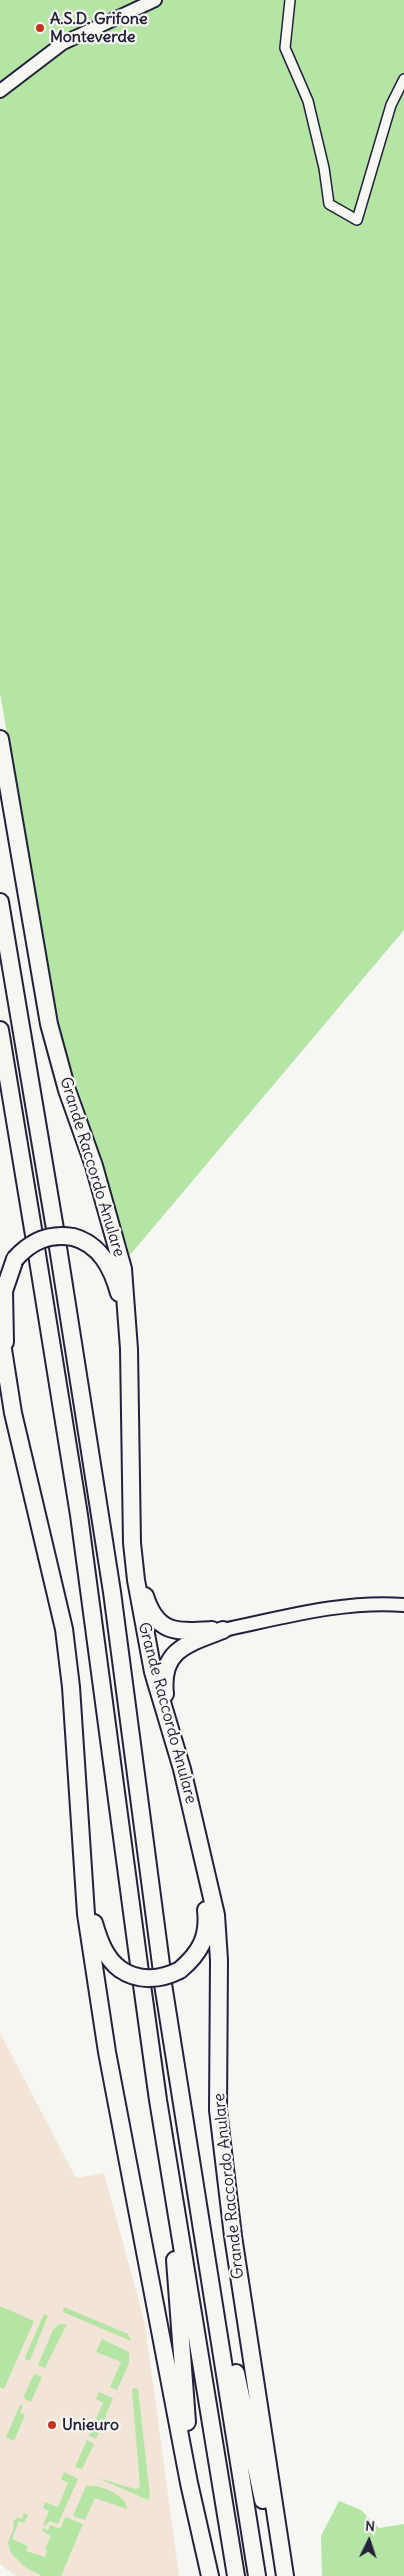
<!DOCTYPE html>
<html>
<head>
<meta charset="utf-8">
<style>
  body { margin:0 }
  #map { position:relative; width:404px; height:2576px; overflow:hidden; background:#f6f6f2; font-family:Delius,sans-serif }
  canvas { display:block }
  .north { position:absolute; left:344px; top:2516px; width:50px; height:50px; -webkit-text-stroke:4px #f6f6f2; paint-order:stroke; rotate:4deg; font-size:14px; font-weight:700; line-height:20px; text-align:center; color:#22223b }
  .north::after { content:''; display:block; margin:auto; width:18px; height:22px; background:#22223b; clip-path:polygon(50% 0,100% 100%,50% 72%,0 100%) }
</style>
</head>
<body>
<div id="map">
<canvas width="404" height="2576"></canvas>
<div class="north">N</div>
</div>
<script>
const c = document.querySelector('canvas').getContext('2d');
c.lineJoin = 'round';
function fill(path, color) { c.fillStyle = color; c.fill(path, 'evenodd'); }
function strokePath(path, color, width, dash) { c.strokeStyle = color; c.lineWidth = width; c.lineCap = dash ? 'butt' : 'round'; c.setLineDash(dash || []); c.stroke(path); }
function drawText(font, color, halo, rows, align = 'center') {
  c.font = font + ' Delius,sans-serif'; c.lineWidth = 4.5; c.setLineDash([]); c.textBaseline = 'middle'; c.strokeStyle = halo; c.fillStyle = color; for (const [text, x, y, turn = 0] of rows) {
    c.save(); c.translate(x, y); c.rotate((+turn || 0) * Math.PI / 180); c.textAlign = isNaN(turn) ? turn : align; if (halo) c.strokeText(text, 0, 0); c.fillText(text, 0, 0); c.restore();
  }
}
fill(new Path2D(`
  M0,2033L76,2178L104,2173L145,2324L179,2576H15L0,2564Z`), '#f2e5d7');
fill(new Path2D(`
  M0,0H404V930L130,1255L56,1020L0,693Z
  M0,2306L34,2321L4,2389L0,2387Z
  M64,2307L128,2334L131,2341L63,2312Z
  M44,2314L48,2316L30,2360H26L25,2357Z
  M59,2324H67L45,2368L38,2365L53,2330Z
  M102,2339L129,2352V2363L117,2390L110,2387L121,2362L96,2352Z
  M34,2374L42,2377L31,2402L23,2398Z
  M134,2388L138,2389L150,2496L148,2500L98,2478L135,2489L140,2487L132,2390Z
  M99,2392L113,2398L96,2439L89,2436L103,2403L96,2399Z
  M20,2405L23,2406L20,2413L25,2415L14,2441L6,2437Z
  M87,2440L94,2444L82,2469L75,2467Z
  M64,2472L78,2479L58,2524L50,2521L45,2526L43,2525L49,2511L43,2508L45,2502L58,2507L68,2483L61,2479Z
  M86,2486C98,2484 128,2495 127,2509L95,2498L85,2520L73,2516Z
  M339,2501L361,2510L379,2528L404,2524V2576H322L321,2536Z
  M24,2513L28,2515L24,2523L19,2521L12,2539L28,2546L26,2551L45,2557L47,2550L45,2549L51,2536L42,2531L43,2528L48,2530L50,2525L60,2529L65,2517L83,2524L61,2576H42L25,2567L11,2553L8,2543L14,2527L13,2521L17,2518L22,2519Z`), '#b4e5a5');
const street = new Path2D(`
  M290,0L285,48L308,101L324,168L329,204L357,220L391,105L404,79`);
const secondary = new Path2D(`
  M0,91L63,43L155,0
  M223,1630C281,1618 344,1600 404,1605`);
const highway = new Path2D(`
  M0,739L49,1024L67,1090L94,1166L123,1269L129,1349L132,1543L136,1580L153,1672L182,1769L216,1915L219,1960L218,2110L233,2236L285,2576
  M0,902L55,1229
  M0,1030L34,1235
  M73,1237C100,1244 112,1268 119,1293
  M57,1241L112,1592L162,1972
  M36,1248L79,1515L140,1972
  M0,1330L13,1413L64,1629L71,1687L86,1914L107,2052L189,2483L210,2576
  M5,1342L4,1291L15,1259
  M145,1596C157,1634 176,1632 212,1630
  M165,1694C160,1649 188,1644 223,1630
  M94,1923C99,1940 105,1958 120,1969
  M180,1970C200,1953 209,1937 206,1910
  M163,1984L257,2576
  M142,1985L158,2100L236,2576
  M175,2260L187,2422
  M236,2373L263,2500`);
strokePath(street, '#22223b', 12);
strokePath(secondary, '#22223b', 16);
strokePath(highway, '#22223b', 20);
strokePath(street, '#f6f6f2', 9);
strokePath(secondary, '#f6f6f2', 12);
strokePath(highway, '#f6f6f2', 16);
const highwayBridge = new Path2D(`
  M15,1259C31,1241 49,1233 73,1237
  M120,1969C138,1982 161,1980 180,1970`);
strokePath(highwayBridge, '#22223b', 20, []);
strokePath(highwayBridge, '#f6f6f2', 16);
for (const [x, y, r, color] of [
  [40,28,5,"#c8321e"],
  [52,2425,5,"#c8321e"]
]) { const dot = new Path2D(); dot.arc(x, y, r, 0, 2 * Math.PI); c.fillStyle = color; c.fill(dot); strokePath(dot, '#f6f6f2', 2); }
drawText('bold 16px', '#22223b', '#f6f6f2', [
  ["A.S.D. Grifone",50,19],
  ["Monteverde",50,37],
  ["Unieuro",62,2425]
], 'left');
drawText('16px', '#22223b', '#f6f6f2', [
  ["Grande Raccordo Anulare",92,1167,73],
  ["Grande Raccordo Anulare",167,1713,75],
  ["Grande Raccordo Anulare",229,2186,-96]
]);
</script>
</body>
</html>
